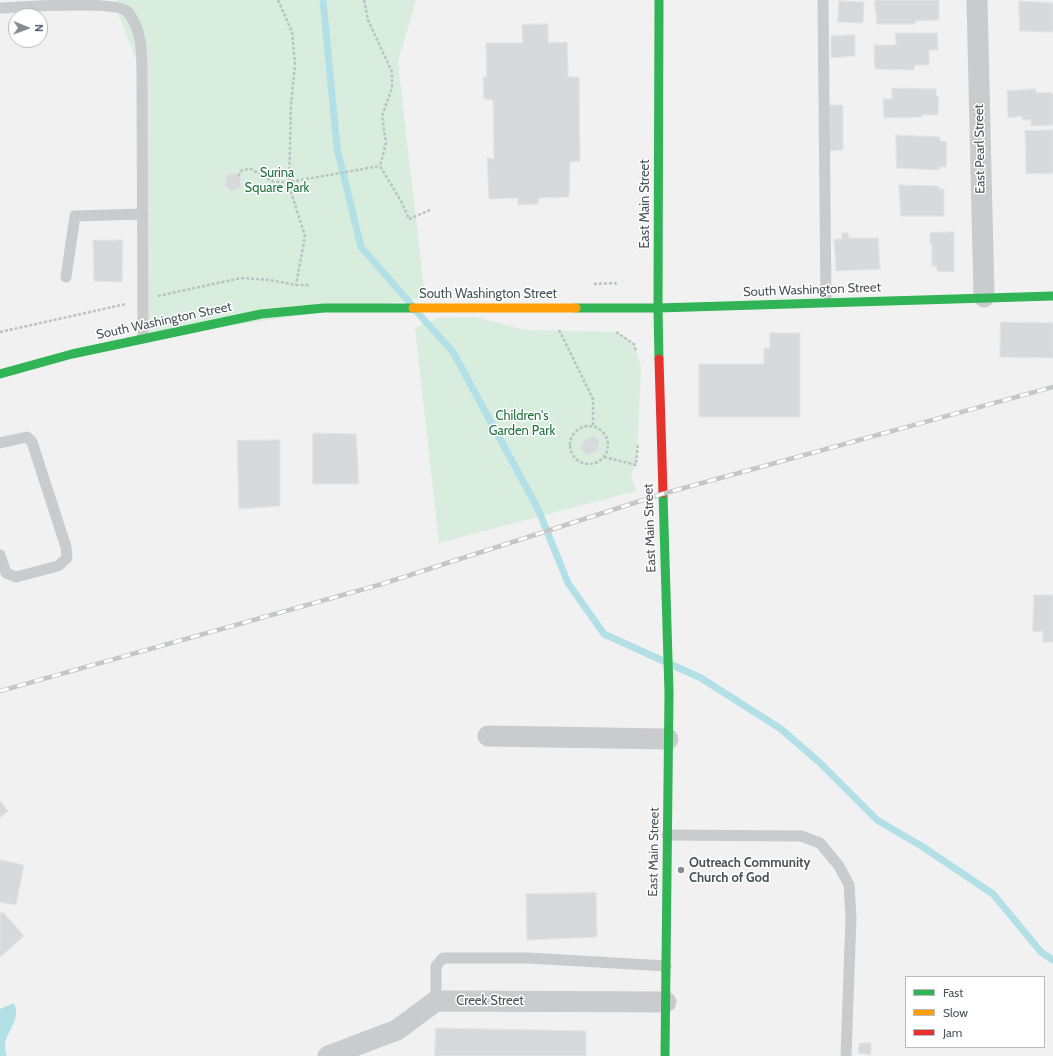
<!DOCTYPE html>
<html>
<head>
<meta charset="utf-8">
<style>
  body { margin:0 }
  #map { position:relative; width:1053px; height:1056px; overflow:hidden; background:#f1f1f1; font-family:Cabin,sans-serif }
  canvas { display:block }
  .legend { position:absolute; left:905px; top:976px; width:140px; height:72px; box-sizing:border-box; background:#fff; border:1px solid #b7bbbd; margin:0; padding:5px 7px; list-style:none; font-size:12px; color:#4a555b }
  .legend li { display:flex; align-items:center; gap:8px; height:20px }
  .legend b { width:20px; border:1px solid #b7bbbd }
  .north { position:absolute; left:8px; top:8px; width:40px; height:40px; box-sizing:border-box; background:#fff; border:1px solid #b7bbbd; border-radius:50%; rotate:91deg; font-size:11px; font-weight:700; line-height:16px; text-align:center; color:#4a555b }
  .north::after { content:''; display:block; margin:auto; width:14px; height:18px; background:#848c90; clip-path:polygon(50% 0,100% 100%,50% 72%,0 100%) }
</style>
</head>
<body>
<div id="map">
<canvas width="1053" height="1056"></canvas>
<ul class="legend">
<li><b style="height:5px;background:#30b455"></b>Fast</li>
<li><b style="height:5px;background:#ff9f0a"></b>Slow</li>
<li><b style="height:5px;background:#e5322d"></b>Jam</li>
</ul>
<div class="north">N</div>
</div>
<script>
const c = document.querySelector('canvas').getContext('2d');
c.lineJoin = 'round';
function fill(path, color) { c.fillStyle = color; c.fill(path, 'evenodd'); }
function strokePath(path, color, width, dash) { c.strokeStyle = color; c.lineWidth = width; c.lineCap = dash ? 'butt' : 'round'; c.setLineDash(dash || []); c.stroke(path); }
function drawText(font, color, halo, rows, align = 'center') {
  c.font = font + ' Cabin,sans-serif'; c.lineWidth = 3; c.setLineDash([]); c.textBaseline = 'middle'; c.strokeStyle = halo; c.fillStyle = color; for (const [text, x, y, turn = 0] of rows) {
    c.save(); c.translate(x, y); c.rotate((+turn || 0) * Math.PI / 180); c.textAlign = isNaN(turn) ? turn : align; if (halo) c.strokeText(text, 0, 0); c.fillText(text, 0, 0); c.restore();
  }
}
fill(new Path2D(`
  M117,0H416L398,62L425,298L143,338L142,74L115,6Z
  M475,317L526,330L618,332L634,344L641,367L638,439L636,465L631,474L636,491L439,543L415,328L438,318Z`), '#d8edde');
fill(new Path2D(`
  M14,1003C22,1021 5,1032 5,1046C5,1049 6,1053 7,1056H0V1009Z`), '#b2e0e6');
strokePath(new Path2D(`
  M323,0L337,148L361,247L411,304
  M417,312L453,352L538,509L568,583L604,634L701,678L781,729L819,762L877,820L923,847L993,894L1041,952L1053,960`), '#b2e0e6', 7);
const building = new Path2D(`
  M875,0H939V20L915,21V24H877Z
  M839,1L864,2L863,23L838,22Z
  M1019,1L1053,3V32L1020,31Z
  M548,24V43L567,42L568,77H579L580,161L570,162L569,197L539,198L538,204L518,205V198L489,199L487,158L494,159L493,100L484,99L483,77H487L486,43H523L522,25Z
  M895,33H937L938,50H929V65H914V70L875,69L874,45H896Z
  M855,35V56L831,58V36Z
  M892,88L936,89V96H939L938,115H922V117L884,118L883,99H892Z
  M1036,89V93L1051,92V94H1053V125L1031,126V120H1022V116L1008,118L1007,91Z
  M830,105H843V150L830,151Z
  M1053,130V173L1026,174L1025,131Z
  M896,135L940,137V141L947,142L946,167H939V170L897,168Z
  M234,173L241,178L240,188L231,191L225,186L226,177Z
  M899,185L939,186V189H944V216H901Z
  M954,232V272L937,271V266H932V244H930V233Z
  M842,233H848L849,238H878L880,269L836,271L834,239H842Z
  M123,240L122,282L94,281L93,241Z
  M1001,322L1053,323V358L1000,357Z
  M770,333H800V417H699V364H764V348H770Z
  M313,433L356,434L359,484H313Z
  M593,436L600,440L598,450L588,455L581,449L584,441Z
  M280,440V506L239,509L237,441Z
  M1034,595H1053V642H1043V631L1033,632Z
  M0,801L8,811L0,818Z
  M0,860L24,865L16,905L0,902Z
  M596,893L597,937L527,940L526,894Z
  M3,912L24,936L0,957V914Z
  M436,1028L586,1031V1056H435Z
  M860,1043H871V1055L858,1053Z`);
fill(building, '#d7d9da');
strokePath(building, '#e3e3e4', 1);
strokePath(new Path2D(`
  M278,0L292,32L295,64L291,104L289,186L305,236L296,285
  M364,0L368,20L392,72V88L382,116L386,143L380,166L401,201L409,219L432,209
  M238,176L242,170L251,169L274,182H289L380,166
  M594,284L615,283L618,285
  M158,296L241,278L270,280L296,285H309
  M559,330L593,399V426
  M0,332L126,304
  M616,332L634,344L636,351
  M570 445a19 19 0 1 1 38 0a19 19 0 1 1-38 0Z
  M604,457L636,465L638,443`), '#b9c3bf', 2.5, [3, 2]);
strokePath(new Path2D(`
  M823,0L826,302
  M0,8C22,7 116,0 128,12C142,30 142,52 142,74L143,338
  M66,277L75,216L143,214
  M0,443L27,437L32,442L66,547L67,558L58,566L16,577L6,573L0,555
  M667,835L801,836L820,843L839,866L849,885L851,917L846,1056
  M436,1001V966L443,958H528L666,966`), '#c9cbcc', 11);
strokePath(new Path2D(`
  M977,0L984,297
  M488,736L668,739
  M328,1056L397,1030L436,1001L666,1002`), '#c9cbcc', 21);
strokePath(new Path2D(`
  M659,0L658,308L659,359
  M576,308H658L1053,296
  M0,374L72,354L261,314L324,308H413
  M663,493L669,693L665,1056`), '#30b455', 9);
strokePath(new Path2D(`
  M413,308H576`), '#ff9f0a', 9);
strokePath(new Path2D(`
  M659,359L663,493`), '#e5322d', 9);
const rail = new Path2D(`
  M0,691L382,584L662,494L1053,387`);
strokePath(rail, '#c5c6c7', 4.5);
strokePath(rail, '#fff', 3, [9]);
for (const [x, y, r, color] of [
  [681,870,4,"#848c90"]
]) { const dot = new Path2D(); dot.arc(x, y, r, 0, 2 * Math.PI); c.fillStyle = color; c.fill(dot); strokePath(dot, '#fff', 1.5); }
drawText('13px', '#4a555b', '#fff', [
  ["East Pearl Street",980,149,-91],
  ["East Main Street",645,204,-90],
  ["South Washington Street",812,290,-2],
  ["South Washington Street",488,294],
  ["South Washington Street",164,321,-12],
  ["East Main Street",650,528,-92],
  ["East Main Street",654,852,-89],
  ["Creek Street",490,1001]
]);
drawText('13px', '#237444', '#fff', [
  ["Surina",277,173],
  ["Square Park",277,188],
  ["Children's",522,416],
  ["Garden Park",522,431]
]);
drawText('bold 13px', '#4a555b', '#fff', [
  ["Outreach Community",689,863],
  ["Church of God",689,878]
], 'left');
</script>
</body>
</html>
